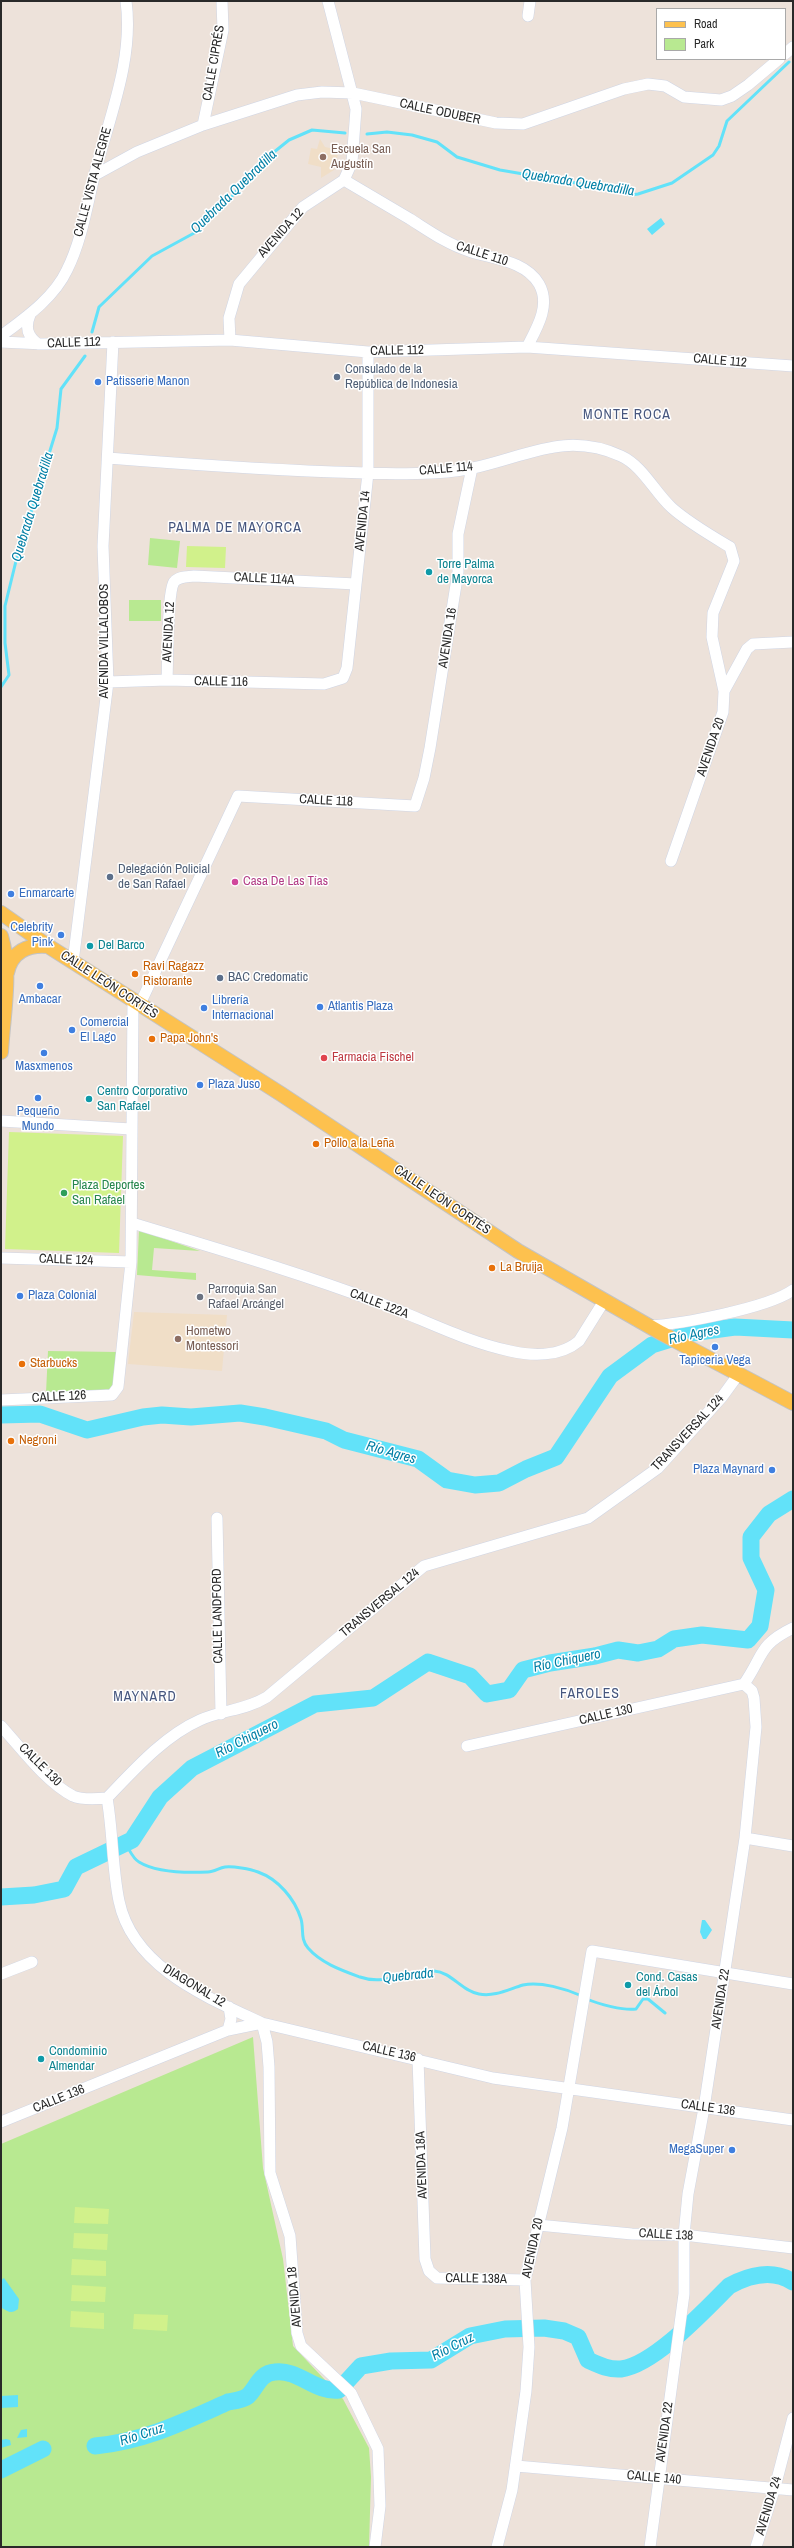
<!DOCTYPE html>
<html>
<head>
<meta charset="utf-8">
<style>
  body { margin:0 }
  #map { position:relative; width:794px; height:2548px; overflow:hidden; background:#ede2da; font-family:"Archivo Narrow",sans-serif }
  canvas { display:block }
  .frame { position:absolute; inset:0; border:2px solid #292929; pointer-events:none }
  .legend { position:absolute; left:656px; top:8px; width:130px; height:52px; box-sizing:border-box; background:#fff; border:1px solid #a9a9a9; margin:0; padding:5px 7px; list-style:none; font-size:12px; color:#292929 }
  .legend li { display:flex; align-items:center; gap:8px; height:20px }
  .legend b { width:20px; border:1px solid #a9a9a9 }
</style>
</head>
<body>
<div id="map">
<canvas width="794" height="2548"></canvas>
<div class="frame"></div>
<ul class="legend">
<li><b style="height:5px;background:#fdc14e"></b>Road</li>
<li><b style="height:11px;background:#b8e991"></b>Park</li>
</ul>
</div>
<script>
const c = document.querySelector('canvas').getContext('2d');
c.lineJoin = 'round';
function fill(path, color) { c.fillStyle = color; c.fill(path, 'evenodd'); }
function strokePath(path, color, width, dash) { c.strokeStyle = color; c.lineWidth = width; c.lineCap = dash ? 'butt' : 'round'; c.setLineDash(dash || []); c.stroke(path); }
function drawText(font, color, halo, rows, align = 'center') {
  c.font = font + ' "Archivo Narrow",sans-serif'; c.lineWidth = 3; c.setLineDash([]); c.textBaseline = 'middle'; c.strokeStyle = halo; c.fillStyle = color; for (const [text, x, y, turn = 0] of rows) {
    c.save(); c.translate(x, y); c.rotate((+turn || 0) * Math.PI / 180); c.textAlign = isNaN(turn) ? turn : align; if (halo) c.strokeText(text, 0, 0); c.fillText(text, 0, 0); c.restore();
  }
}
fill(new Path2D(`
  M320,139L325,147L339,150L334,170L321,178V167L308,164L311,148L317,149Z
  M134,1312L227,1315L222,1371L128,1364Z`), '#f0dec7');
fill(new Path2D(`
  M150,538L180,541L177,568L148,565Z
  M129,600H161V621H129Z
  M139,1230L200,1251L154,1248L152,1270L196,1273V1280L137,1275Z
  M48,1351L118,1352L114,1391L46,1393Z
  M253,2037L263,2168L283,2259L293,2346L343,2399L369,2448L371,2477L369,2547H1V2144Z`), '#b8e991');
fill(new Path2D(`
  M187,546L226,547L225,568L186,567Z
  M9,1132L123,1136L119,1253L5,1249Z
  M75,2207L109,2209L108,2224L74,2223Z
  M74,2233L108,2234L107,2250L73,2248Z
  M72,2259L106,2261V2276L71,2275Z
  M72,2285L106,2287L105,2302L71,2301Z
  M71,2311L104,2313V2329L70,2327Z
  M134,2314L168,2315L167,2331L133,2329Z`), '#d1f18b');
fill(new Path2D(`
  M661,218L665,224L652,235L647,229Z
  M702,1920H705L712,1930L706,1939H703L700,1932Z
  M4,2278L19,2299L18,2309C12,2314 8,2312 2,2308L1,2280Z
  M18,2395V2407L1,2408V2396Z
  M27,2429V2437L17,2438L21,2430Z
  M6,2439L10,2440L11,2445L1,2448V2440Z`), '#62e2f9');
strokePath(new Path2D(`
  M367,134L387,132L412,135L437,142L457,157L500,170L605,188L631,195L638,194L672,183L713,155L719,146L727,121L789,62
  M92,332L99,307L152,256L196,232L234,194L258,165L289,140L312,130L345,133
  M1,687L9,675L5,643V606L16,561L57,428L61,389L85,356
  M125,1843C129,1849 133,1859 139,1862C157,1873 187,1873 208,1872C214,1872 219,1868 225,1867C233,1866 250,1869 258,1872C278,1879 295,1899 301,1919C304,1929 300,1939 308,1948C321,1963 341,1970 360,1977C385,1986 409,1970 434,1971C452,1972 461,1991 479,1994C495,1997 509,1989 523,1985C540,1981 566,1989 582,1996
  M587,1999C598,2004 624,2011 636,2009L643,1999H648L665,2013`), '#62e2f9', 3);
strokePath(new Path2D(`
  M1,1415L40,1414L87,1430L143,1417L162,1415L191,1417L240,1413L265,1417L326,1431L344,1440L418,1459L447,1480L475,1485L499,1483L526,1469L556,1457L610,1376L652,1345L691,1333L735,1327L793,1330
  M1,1897L34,1895L64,1889L76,1867L132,1840L160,1797L192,1768L315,1704L373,1698L428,1662L470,1676L487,1694L509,1690L523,1670L550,1663L595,1656L618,1650L638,1653L658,1649L674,1639L702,1635L748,1640L760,1626L766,1590L751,1558V1537L769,1514L793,1499
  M95,2446C145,2441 183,2422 228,2402C234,2401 243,2400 248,2396C257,2387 260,2373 275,2372C299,2369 315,2393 339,2390L361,2366L391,2361L431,2360L470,2336L505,2329L544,2328L564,2331L578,2337L588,2360C599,2365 609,2370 621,2369C654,2365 705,2310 729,2286C749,2275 773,2269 793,2282
  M1,2470L43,2449`), '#62e2f9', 17);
const minor = new Path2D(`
  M528,16L530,1
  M785,54L793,47
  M203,125L223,30L222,1
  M95,175L137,152L203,125L297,95L322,92L353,93L496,123L523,124L624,89L648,84L665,86L684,97L721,100L732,96L748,85L779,59
  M344,180C366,193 388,206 410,219C429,231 447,244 469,251C492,259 525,260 539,284C551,305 537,328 527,347
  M30,315C25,327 27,336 38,344
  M1,336C25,318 54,298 67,270C82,240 87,205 95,173C109,118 134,59 126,1
  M230,340L229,318L239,284L303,207L344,180L352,162L356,109L328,1
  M1,342L44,344L230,340L368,352L527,347L793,366
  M108,458C183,464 258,469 334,472C379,473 429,477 473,468C528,456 566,431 621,456C643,466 655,493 672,508C689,523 710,535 730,547L734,561L713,613L712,637L724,691L723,712L671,861
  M167,680C168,663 167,593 174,582C179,576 187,577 194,576L356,584
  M108,682L167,680L324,684L343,678L347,668L368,473V352
  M724,691L747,649L753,644L793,642
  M73,962L108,682L103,546L113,342
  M140,1004L238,796L415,806L424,778L430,748L458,572V534L472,468
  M1,1121L131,1129
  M132,1223C214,1248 297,1272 377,1302C421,1318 463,1341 510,1351C532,1356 560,1357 579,1341L604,1301
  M1,1258L131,1262
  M649,1326C681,1324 768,1308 793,1290
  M1,1400L112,1395L118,1387L131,1262L133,1000
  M217,1518L221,1714
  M744,1684C764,1655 758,1645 793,1628
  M1,1726C21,1748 46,1782 73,1796C82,1800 96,1799 107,1798
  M467,1746L744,1684
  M107,1798C134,1770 164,1736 200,1720C222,1710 246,1710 267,1697L424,1566L588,1518L658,1468L722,1397L738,1375
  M107,1798C113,1832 112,1867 119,1901C133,1968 207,1997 262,2023
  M745,1838L793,1846
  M1,1974L32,1962
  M262,2023L267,2042L269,2067L270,2173L290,2236L297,2333L301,2346L351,2393L378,2449L380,2506L375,2547
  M228,2030L231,2019L229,2007
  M418,2059L425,2259L429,2271L437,2278L525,2280
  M1,2122L228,2030L262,2023L493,2078L793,2120
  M538,2225L632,2234L684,2235L793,2248
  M516,2466L793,2490
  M497,2547L512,2490L526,2391L529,2347L525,2280L562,2128L592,1951L793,1984
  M650,2547L684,2294V2235L688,2194L704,2108L745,1838L756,1727L754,1698L752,1691L744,1684
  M756,2547L775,2487L793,2418`);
const major = new Path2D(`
  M1,913L48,946L281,1094L518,1251L661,1333L793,1403
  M1,936C12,972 3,1015 1,1052
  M7,973C11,952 28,944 48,946`);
strokePath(minor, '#cfd5e4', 12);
strokePath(major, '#c3c3c3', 16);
strokePath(minor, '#fff', 11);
strokePath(major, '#fdc14e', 14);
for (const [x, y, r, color] of [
  [323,157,4,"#8d6e63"],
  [337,377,4,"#5c6f8a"],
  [98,382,4,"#3f7fe0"],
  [429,572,4,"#0f9aa8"],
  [110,877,4,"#5c6f8a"],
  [235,882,4,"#d1479c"],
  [11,894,4,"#3f7fe0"],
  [61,935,4,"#3f7fe0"],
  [90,946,4,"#0f9aa8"],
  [135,974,4,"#e8710a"],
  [220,978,4,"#5c6f8a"],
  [40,986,4,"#3f7fe0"],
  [320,1007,4,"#3f7fe0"],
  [204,1008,4,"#3f7fe0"],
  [72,1030,4,"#3f7fe0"],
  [152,1039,4,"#e8710a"],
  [44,1053,4,"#3f7fe0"],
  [324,1058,4,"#e0444e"],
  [200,1085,4,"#3f7fe0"],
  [38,1098,4,"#3f7fe0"],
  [89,1099,4,"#0f9aa8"],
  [316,1144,4,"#e8710a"],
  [64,1193,4,"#2e9e5b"],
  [492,1268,4,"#e8710a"],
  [20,1296,4,"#3f7fe0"],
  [200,1297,4,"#6b7280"],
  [178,1339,4,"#8d6e63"],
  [715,1347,4,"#3f7fe0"],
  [22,1364,4,"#e8710a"],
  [11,1441,4,"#e8710a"],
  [772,1470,4,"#3f7fe0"],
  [628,1985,4,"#0f9aa8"],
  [41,2059,4,"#0f9aa8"],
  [732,2150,4,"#3f7fe0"]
]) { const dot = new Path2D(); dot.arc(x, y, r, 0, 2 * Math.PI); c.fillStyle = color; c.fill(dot); strokePath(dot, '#fff', 1.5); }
drawText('13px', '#292929', '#fff', [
  ["CALLE CIPRÉS",214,63,-80],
  ["CALLE ODUBER",440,112,12],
  ["CALLE VISTA ALEGRE",93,182,-75],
  ["AVENIDA 12",281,233,-48],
  ["CALLE 110",482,254,18],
  ["CALLE 112",74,343,-2],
  ["CALLE 112",397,351,-1],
  ["CALLE 112",720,361,5],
  ["CALLE 114",446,469,-5],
  ["AVENIDA 14",363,521,-84],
  ["CALLE 114A",264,579,3],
  ["AVENIDA 12",169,632,-87],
  ["AVENIDA 16",448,638,-81],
  ["AVENIDA VILLALOBOS",105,641,-90],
  ["CALLE 116",221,682,1],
  ["AVENIDA 20",711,747,-71],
  ["CALLE 118",326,801,3],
  ["CALLE LEÓN CORTÉS",109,985,33],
  ["CALLE LEÓN CORTÉS",442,1200,34],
  ["CALLE 124",66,1260,2],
  ["CALLE 122A",379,1304,21],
  ["CALLE 126",59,1397,-3],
  ["TRANSVERSAL 124",688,1433,-47],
  ["TRANSVERSAL 124",380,1603,-40],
  ["CALLE LANDFORD",218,1616,-91],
  ["CALLE 130",606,1715,-13],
  ["CALLE 130",40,1765,45],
  ["DIAGONAL 12",194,1986,31],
  ["AVENIDA 22",721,1999,-81],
  ["CALLE 136",389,2052,13],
  ["CALLE 136",59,2099,-22],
  ["CALLE 136",708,2108,8],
  ["AVENIDA 18A",422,2165,-92],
  ["CALLE 138",666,2235,3],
  ["AVENIDA 20",533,2248,-78],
  ["CALLE 138A",476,2279,1],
  ["AVENIDA 18",295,2297,-95],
  ["AVENIDA 22",665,2432,-82],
  ["CALLE 140",654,2478,5],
  ["AVENIDA 24",769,2506,-73]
]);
drawText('13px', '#785e54', '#fff', [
  ["Escuela San",331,150],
  ["Augustín",331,165],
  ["Hometwo",186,1332],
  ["Montessori",186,1347]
], 'left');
drawText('13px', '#4e5e75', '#fff', [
  ["Consulado de la",345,370],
  ["República de Indonesia",345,385],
  ["Delegación Policial",118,870],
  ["de San Rafael",118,885],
  ["BAC Credomatic",228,978]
], 'left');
drawText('13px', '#366cbe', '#fff', [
  ["Patisserie Manon",106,382],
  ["Enmarcarte",19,894],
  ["Celebrity",53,928,"right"],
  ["Pink",53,943,"right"],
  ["Ambacar",40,1000,"center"],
  ["Librería",212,1001],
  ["Internacional",212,1016],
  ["Atlantis Plaza",328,1007],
  ["Comercial",80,1023],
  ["El Lago",80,1038],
  ["Masxmenos",44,1067,"center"],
  ["Plaza Juso",208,1085],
  ["Pequeño",38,1112,"center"],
  ["Mundo",38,1127,"center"],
  ["Plaza Colonial",28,1296],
  ["Tapiceria Vega",715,1361,"center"],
  ["Plaza Maynard",764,1470,"right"],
  ["MegaSuper",724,2150,"right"]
], 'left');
drawText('13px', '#0d838f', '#fff', [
  ["Torre Palma",437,565],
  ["de Mayorca",437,580],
  ["Del Barco",98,946],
  ["Centro Corporativo",97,1092],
  ["San Rafael",97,1107],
  ["Cond. Casas",636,1978],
  ["del Árbol",636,1993],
  ["Condominio",49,2052],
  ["Almendar",49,2067]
], 'left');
drawText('13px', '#b23c85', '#fff', [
  ["Casa De Las Tías",243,882]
], 'left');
drawText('13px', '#c56008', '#fff', [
  ["Ravi Ragazz",143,967],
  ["Ristorante",143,982],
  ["Papa John's",160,1039],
  ["Pollo a la Leña",324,1144],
  ["La Bruija",500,1268],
  ["Starbucks",30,1364],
  ["Negroni",19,1441]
], 'left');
drawText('13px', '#be3a42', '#fff', [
  ["Farmacia Fischel",332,1058]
], 'left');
drawText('13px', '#27864d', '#fff', [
  ["Plaza Deportes",72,1186],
  ["San Rafael",72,1201]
], 'left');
drawText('13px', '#5b616d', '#fff', [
  ["Parroquia San",208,1290],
  ["Rafael Arcángel",208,1305]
], 'left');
drawText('italic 14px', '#017fa5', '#fff', [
  ["Quebrada Quebradilla",578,183,9],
  ["Quebrada Quebradilla",234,192,-44],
  ["Quebrada Quebradilla",33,507,-73],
  ["Río Agres",694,1335,-12],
  ["Río Agres",391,1453,16],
  ["Río Chiquero",567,1661,-12],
  ["Río Chiquero",247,1739,-27],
  ["Quebrada",408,1976,-6],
  ["Río Cruz",453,2347,-27],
  ["Río Cruz",142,2435,-18]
]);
c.letterSpacing = '1px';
drawText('14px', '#46567e', '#fff', [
  ["MONTE ROCA",627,415],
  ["PALMA DE MAYORCA",235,528],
  ["FAROLES",590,1694],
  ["MAYNARD",145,1697]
]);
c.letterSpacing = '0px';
</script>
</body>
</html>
